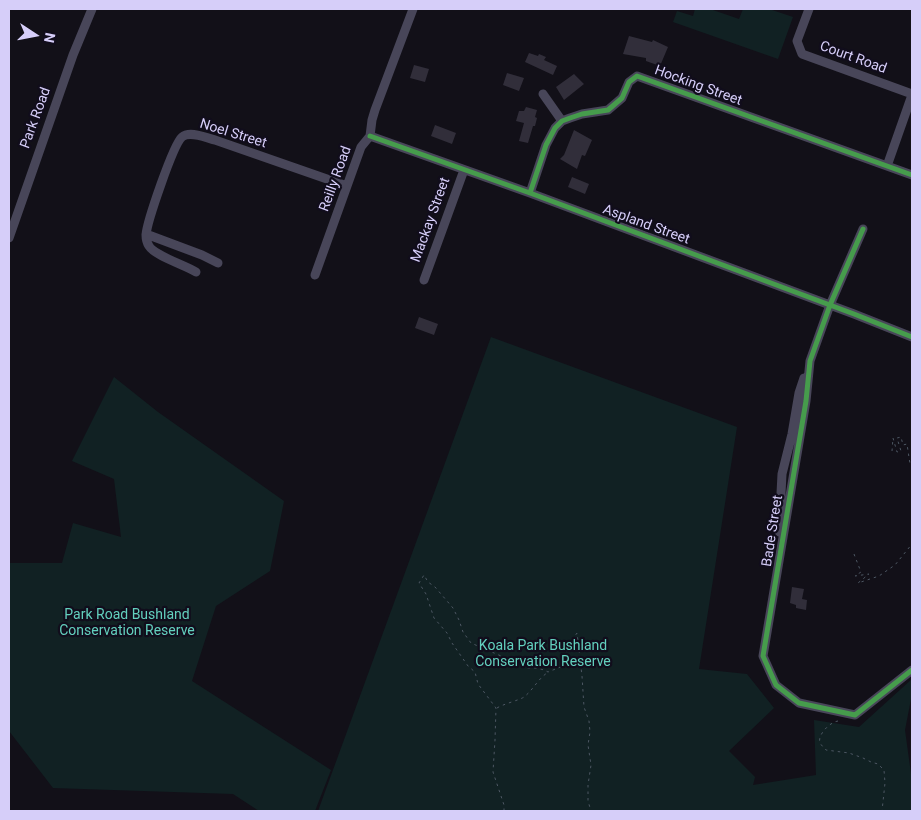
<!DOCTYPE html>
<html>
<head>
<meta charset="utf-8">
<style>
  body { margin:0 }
  #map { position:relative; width:921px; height:820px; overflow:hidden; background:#121018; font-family:Roboto,sans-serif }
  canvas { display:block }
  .frame { position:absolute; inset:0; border:10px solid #d6cef9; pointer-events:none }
  .north { position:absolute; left:10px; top:10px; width:50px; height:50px; -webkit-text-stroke:4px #110d1c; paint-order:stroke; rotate:101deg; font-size:14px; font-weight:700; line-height:20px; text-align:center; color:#d6cef9 }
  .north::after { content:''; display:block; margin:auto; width:18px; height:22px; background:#d6cef9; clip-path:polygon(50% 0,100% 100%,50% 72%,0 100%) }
</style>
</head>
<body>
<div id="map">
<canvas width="921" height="820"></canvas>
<div class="frame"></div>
<div class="north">N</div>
</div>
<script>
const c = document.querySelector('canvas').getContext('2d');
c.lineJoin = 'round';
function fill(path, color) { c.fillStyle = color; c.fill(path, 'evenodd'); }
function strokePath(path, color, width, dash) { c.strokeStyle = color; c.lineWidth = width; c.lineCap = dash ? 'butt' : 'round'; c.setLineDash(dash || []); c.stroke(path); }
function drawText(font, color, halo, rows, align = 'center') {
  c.font = font + ' Roboto,sans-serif'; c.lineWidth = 4.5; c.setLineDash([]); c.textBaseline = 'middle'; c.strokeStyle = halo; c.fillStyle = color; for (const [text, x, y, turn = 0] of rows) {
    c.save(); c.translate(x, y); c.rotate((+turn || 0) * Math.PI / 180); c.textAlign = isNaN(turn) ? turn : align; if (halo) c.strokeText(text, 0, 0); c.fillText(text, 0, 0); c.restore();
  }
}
fill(new Path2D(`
  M695,9H710L739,19L743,9H769L793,17L778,59L673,22L677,11L693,16Z
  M491,337L737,427L699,669L747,674L774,708L729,751L755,777L753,785L816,775L814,720L859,727L912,679V694L905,730L912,781V811H318Z
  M114,377L158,412L284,501L270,571L216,606L192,681L331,770L315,811H259L233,794L53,788L9,731V563H62L73,523L121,537L114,479L72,461Z`), '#112123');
fill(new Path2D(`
  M629,36L652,42L653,40L668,47L660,66L646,61V58L623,54Z
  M529,53L538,56L539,54L546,57L544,60L557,66L553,75L525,62Z
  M414,65L429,69L425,82L410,78Z
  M507,73L524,78L519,91L503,85Z
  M574,74L584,84L564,100L556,87Z
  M526,107L537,110L535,117L537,118L535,126H533L528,143L519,141L524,123L516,121L519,111H524Z
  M435,125L456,133L452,144L431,136Z
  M574,130L592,140L585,156L582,155L577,169L560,159L564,155Z
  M572,177L589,184L585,194L568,187Z
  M419,317L438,324L434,335L415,328Z
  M792,587L804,589L802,599L807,600L806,610L796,608V605L790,603Z`), '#312e3a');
strokePath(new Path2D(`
  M892,451L893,438L897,452L901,451L897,438L901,437L903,445L907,444L910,464L912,467
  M854,554L861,572L855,576L869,574L858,583L879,576L895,565L912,544
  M497,708C503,704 520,700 524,697C533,690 538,679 547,673
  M838,721C830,722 817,735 820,743C822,746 824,748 826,750L849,753L863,758L871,762L878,764L884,770L885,783L882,811
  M504,811V805L493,772L495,740L496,708L478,684L475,672L468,666L452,643L447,633L434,618L426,594L419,583L424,575L428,582L435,587L453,608L459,620L463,632L471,643L501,656L510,662L527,668H537L544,670L548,672L563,666L568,646L577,633L582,676L584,707L589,721L590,732L588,745L591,765L588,785V801L591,811`), '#4d5763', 1, [2.5, 4]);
strokePath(new Path2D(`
  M809,9L797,41L802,54L912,94
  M543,94L562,121
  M370,136L530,193L854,314L912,337
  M887,166L912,95
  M530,193L546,145L555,128L562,121L570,118L582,114L608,110L622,98L629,82L637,76L912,175
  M863,229L830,305L810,361L806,401L763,656L776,685L799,703L855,715L912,670
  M146,234L202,255L218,263
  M9,238L73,55L92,9
  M196,272C185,265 155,256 149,246C147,243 146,238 146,235C147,222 173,145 182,137C190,130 206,138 215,140L347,186
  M315,275L361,147L370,136L372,120L375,110L413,9
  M424,280L464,170
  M779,532L782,474L792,434L799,393L804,378`), '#484659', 9);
strokePath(new Path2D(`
  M370,136L530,193L854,314L912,337
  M530,193L546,145L555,128L562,121L570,118L582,114L608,110L622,98L629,82L637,76L912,175
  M863,229L830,305L810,361L806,401L763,656L776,685L799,703L855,715L912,670`), '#469c4c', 5);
drawText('14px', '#d6cef9', '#110d1c', [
  ["Court Road",853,58,20],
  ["Hocking Street",698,86,20],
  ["Park Road",36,118,-70],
  ["Noel Street",233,134,17],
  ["Reilly Road",336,179,-70],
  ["Mackay Street",431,220,-70],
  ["Aspland Street",646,225,20],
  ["Bade Street",773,531,-81]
]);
drawText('14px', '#63d0be', '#110d1c', [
  ["Park Road Bushland",127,615],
  ["Conservation Reserve",127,631],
  ["Koala Park Bushland",543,646],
  ["Conservation Reserve",543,662]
]);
</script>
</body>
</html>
